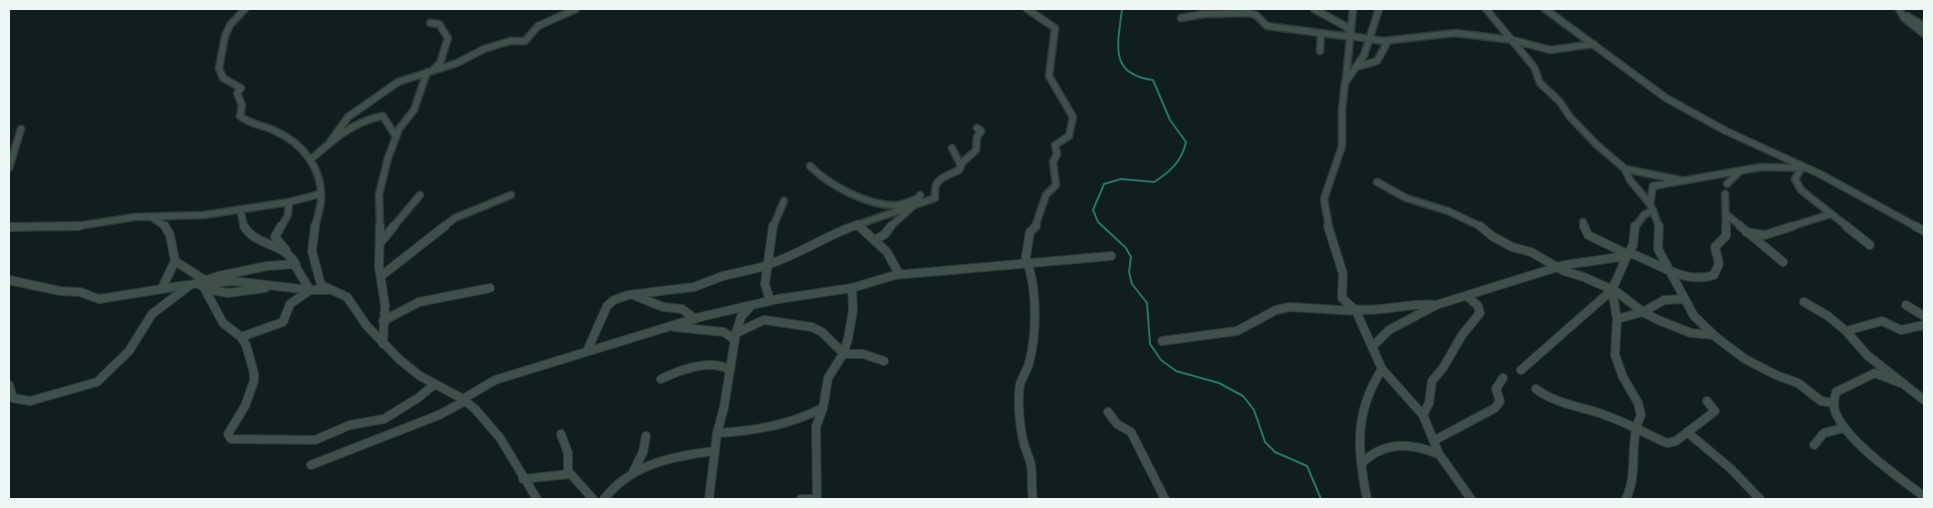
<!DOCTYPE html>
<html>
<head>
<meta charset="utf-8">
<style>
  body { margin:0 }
  #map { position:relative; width:1933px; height:508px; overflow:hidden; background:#101f1d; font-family:Cabin,sans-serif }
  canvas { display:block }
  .frame { position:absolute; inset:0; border:10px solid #edf7f5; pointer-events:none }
</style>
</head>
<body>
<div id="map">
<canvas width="1933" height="508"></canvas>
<div class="frame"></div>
</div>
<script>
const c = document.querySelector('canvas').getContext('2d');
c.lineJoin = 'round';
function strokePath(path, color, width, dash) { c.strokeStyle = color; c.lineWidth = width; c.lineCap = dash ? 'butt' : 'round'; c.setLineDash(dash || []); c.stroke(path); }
strokePath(new Path2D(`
  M1122,9C1118,44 1108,74 1153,80L1170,120L1186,142C1182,161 1170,172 1154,182L1121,179L1104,184L1093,210L1098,222L1126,248L1131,257L1129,272L1132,284L1147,303L1150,344L1161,360L1176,371L1219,383L1243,396L1254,410L1265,442L1275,452L1307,466L1321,499`), '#23766a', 2);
const minorFar1 = new Path2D(`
  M245,9L230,25L225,36L219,68L223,78L241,88L237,93L242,105L240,116C251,125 263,125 275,131C303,143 323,169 321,201C320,209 317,219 315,227
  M1027,9L1055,28L1049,76L1073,117L1069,136L1055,145L1057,154L1053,162L1056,185L1046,195L1035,227
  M1314,9L1345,26L1351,33
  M1486,9L1534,67L1540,83L1560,102L1570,117L1597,145L1625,169L1630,180L1650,204
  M1545,9L1666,98L1726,131L1820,174L1917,227
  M1899,9L1904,18L1924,34
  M1907,16L1924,26
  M1181,18L1204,14L1249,13L1256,15L1267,26L1351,37
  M430,23L439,24L448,38L440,63L433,70
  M1351,36L1383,41L1455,33L1513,40L1550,50L1594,44
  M1320,51L1321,33
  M1356,67L1377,61L1388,41
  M1346,78L1353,9
  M330,142L348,117L398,82L457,63L484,49L510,41H525L538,26L576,9
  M952,148L961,166
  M310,160C332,141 353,121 383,116L396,137
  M810,166C829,185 869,207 897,205C904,205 912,200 919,198L920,195
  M9,168L21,129
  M1625,169L1680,180
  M1801,169L1795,179L1801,190L1848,227
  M1377,182L1406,198L1448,211L1482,227
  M1727,184L1740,171
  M1725,194L1726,227
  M240,209L244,227
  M1653,210L1659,227
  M1727,215L1742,227
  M152,217L166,227
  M1583,222L1584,227
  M857,224L861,227
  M9,227H29
  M71,227L135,217L204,215L289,202L320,194
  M281,227L288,215L289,202
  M380,227L379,194L388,158L399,129L414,110L427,72
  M393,227L420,195
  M443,227L455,218L511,195
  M773,227L784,201
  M851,227L935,198C933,178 943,178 959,170L962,163L976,150L977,137L981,131L977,128
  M890,227L913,206
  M1329,227L1324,199L1342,146V109L1345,83L1364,55L1379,9
  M1635,227L1644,215L1653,210L1650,204L1653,186L1761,167L1807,168
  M1789,227L1831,214`);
const minor = new Path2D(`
  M244,226C256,247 285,242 296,265
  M281,226L275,237L286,250
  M315,226L312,251L321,285L347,297L367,326L400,360L420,376L463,399L476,410L500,438L537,499
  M380,226L379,267L385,305L383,344
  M859,226L887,252L899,274
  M1328,226L1343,274L1342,298L1356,311L1382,369L1423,415L1439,454L1471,499
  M1480,226L1492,236L1512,247L1531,252L1564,271L1584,277L1617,292L1643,312L1658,320L1691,333L1713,335
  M1584,226L1588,235L1629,255
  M1659,226L1658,249L1694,316L1717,338L1745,359L1776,375L1798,383L1821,401L1833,403
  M1740,226L1783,262
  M1846,226L1870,245
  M1915,226L1924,231
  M9,227L79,226
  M1746,232L1765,235L1793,226
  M875,240L885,234L891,226
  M380,243L394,226
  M1630,253C1658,263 1684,285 1714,275L1719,264L1715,247L1726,236V226
  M175,261L203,279
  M1025,262L1030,232L1036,226
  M1028,264C1037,292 1037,334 1029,363C1027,371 1022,377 1020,385C1017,400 1020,435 1026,450C1027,454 1029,457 1030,461C1033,468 1031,488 1033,499
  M766,265C797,256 823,237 854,226
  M381,276L445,226
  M9,280L60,291L80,292L99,299L187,285
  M202,284L223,323L241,337L246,345L254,373V381L245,406L228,434L231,439L315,440L350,425L384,419L418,398L435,384
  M200,285L232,281L310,290
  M162,288L175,261L170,235L165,226
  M206,289L228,293L265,288
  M636,296L663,307L682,309L695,319
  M770,301L765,284L773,226
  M1804,302L1828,316L1846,331
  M1906,305L1924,316
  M1354,309C1382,313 1408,302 1436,305
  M1617,319L1643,312L1664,300L1684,299
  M383,321L419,302L490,288
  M1924,325L1901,330L1882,321L1846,331L1867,355L1924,400
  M674,327L724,332L735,340
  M736,333L764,320L812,327L822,332L843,353
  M241,337L283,322L290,304L310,290
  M1162,341L1237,331L1276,310L1290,307L1356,311
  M1372,347L1389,330L1436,305L1564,265L1627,256L1633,245L1635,226
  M587,351L607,306L614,300L628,295L694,287L723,276L766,266
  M843,354H863L884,361
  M1521,370L1612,290
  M661,379C680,370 710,358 730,370
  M1901,383L1875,373L1836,392C1835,396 1834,400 1834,404C1834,433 1900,478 1922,495
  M9,385L13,398L30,401L97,382L129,351L152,314L190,285L219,276L267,266L294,264L310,290H328
  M1536,389C1553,402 1576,406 1596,412C1620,419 1644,433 1667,443L1676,441L1715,411L1707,401
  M463,399L495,380L700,317L778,299L852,288L895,275L1111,256
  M1108,412L1117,424L1131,432L1165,499
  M1423,415L1429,403L1432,381L1443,368L1462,335L1480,313L1478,306L1467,296
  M1687,432L1730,468L1760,499
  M717,433C755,431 789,425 823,408
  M561,434L568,453V471L593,499
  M1435,440L1495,408L1500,401L1496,389L1503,378
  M1814,445L1824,433L1844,428
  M1363,462C1385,441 1412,443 1438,454
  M311,465L439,415L465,401
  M633,472L643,452L646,436
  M523,479L570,474
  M604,499C631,464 673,456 715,451
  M709,499L717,433L724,407L736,333L741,317L751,306
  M801,499H817
  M817,499L816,427L823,408L828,378L843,354L848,339L853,310L852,288
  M1367,499C1357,450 1354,413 1382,369
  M1626,499C1639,473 1628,441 1641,415L1638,403L1623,377L1615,355L1617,319L1612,290L1627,256`);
strokePath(minorFar1, '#2f3937', 9);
strokePath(minor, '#2f3937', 10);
strokePath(minorFar1, '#3e4f4c', 6);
strokePath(minor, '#3e4f4c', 8);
</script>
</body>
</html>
